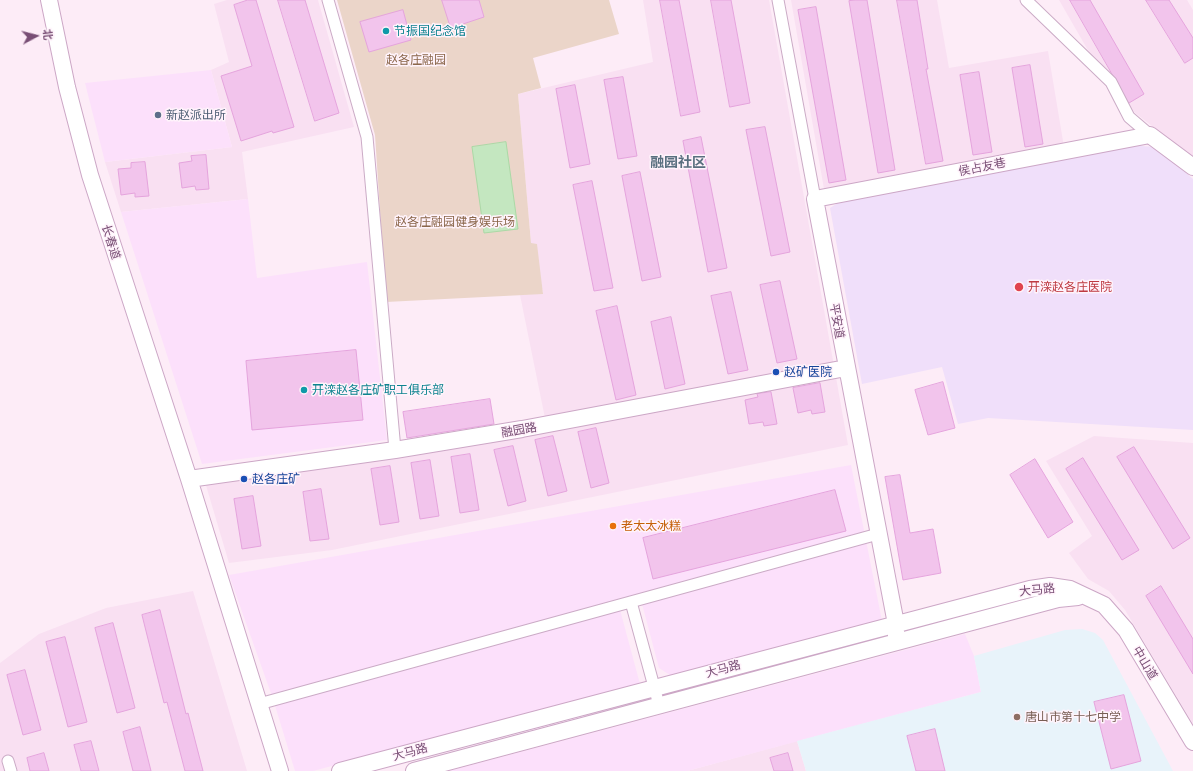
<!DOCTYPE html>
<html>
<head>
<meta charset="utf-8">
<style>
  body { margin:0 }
  #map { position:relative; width:1193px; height:771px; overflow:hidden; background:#fdecf7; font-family:Commissioner,"Noto Sans SC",sans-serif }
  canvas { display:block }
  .north { position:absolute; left:16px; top:16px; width:40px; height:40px; -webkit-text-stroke:3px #fff3fb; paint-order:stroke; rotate:83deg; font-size:11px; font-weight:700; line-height:16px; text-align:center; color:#794e75 }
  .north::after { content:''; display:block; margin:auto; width:14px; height:18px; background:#794e75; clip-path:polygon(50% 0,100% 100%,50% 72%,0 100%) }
</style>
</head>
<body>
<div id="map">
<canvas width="1193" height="771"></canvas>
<div class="north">北</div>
</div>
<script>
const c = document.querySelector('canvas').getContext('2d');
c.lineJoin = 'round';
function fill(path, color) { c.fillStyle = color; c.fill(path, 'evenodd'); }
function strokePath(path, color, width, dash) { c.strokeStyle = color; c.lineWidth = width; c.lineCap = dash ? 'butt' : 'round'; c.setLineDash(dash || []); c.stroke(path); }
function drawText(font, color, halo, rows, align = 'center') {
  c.font = font + ' Commissioner,"Noto Sans SC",sans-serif'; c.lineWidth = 3; c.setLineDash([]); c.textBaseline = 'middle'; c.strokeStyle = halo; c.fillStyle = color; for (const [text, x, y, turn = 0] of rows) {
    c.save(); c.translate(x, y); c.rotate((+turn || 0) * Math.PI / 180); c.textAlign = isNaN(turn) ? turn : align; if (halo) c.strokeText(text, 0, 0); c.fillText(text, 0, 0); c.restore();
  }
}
fill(new Path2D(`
  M227,0H318L354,127L242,152L248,199L121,212L105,162L232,147L211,70L229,62L214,4Z
  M643,0H769L848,445L332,550L229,563L205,482L547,428L520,295L543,293L531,243L518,94L653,62Z
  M791,0H937L949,68L1048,51L1064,147L824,189Z
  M1059,0H1187L1193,10V158L1134,112L1112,78L1093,59Z
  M1094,436L1193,443V724L1125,610L1109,591L1088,579L1069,553L1092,536L1046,461Z
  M193,591L247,771H0V663L39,634L106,608Z
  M797,741L806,771H687Z`), '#f9e0f2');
fill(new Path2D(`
  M211,70L232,147L105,162L85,83Z
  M248,199L257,278L367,262L387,440L202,464L121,212Z
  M851,465L882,621L673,677L659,668L641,600L619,606L640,684L313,771H295L273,699L229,575Z
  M965,634L974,656L981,692L687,771H449Z`), '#fce0fb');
fill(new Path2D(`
  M1082,629L1095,633L1103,640L1173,771H806L797,741L981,692L974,656L1065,630Z`), '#e8f3fa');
fill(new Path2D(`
  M1127,145L1156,147L1193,179V430L988,418L958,424L942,367L862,384L830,208L841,201Z`), '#f0dffa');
fill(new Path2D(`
  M337,0H609L619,34L533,58L541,88L518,94L531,243L537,244L543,294L386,302L375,135Z`), '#ebd5c9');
const water = new Path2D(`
  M506,142L518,229L484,233L472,147Z`);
fill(water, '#c4e7c0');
strokePath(water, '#abd9a6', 1);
const building = new Path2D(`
  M248,0H256L294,127L273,133L272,131L241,141L221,76L252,66L234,5Z
  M278,0H305L339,113L315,121Z
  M442,0H479L484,17L451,28Z
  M660,0H679L700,112L681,116Z
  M711,0H731L750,103L730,107Z
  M856,0H867L895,170L878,173L849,1Z
  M897,0H917L928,69H926L943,161L926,164Z
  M1070,0H1090L1144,94L1129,103Z
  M1146,0H1169L1193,38V58L1185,63Z
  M816,7L846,180L829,183L798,10Z
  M403,10L411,40L369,52L360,22Z
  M1030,65L1043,144L1025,147L1012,68Z
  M979,72L992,152L973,155L960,75Z
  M623,77L637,156L618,159L604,80Z
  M575,85L590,164L570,168L556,89Z
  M765,127L790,252L771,256L746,130Z
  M701,137L727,268L708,272L683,141Z
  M206,155L209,189L196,190L195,186L182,188L179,163L192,161L191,156Z
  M145,162L149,196L135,197V193L121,195L118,169L131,168V163Z
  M640,172L661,277L642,281L622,176Z
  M592,181L613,288L594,291L573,185Z
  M780,281L797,359L777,363L760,285Z
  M731,292L748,370L728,374L711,296Z
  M617,306L636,395L616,400L596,311Z
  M671,317L685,384L665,389L651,322Z
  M356,350L363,420L252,430L246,361Z
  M943,382L955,428L928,435L915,390Z
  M820,383L825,412L812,414L811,410L798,413L793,388Z
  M771,392L777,424L764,426L763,422L749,424L745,400L758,397L757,394Z
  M490,399L494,424L407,438L403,412Z
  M596,428L609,483L591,488L578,432Z
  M553,436L567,491L548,496L535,440Z
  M513,446L526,501L508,506L494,450Z
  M1134,447L1190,538L1173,549L1117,457Z
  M470,454L479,510L460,513L451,457Z
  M1083,458L1139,550L1122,560L1066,469Z
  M1035,459L1073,522L1048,538L1010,475Z
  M430,460L439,516L420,519L411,463Z
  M390,466L399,522L380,525L371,469Z
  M900,475L910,533L933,529L941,573L903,580L885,477Z
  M321,489L329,539L310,541L303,492Z
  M835,490L846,531L653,579L643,538Z
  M253,496L261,546L242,549L234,499Z
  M1161,586L1193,639V674L1146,596Z
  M160,610L186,714L188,713L203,771H185L167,702L164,703L142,615Z
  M113,623L135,708L117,713L95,628Z
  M65,637L87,722L68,727L46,642Z
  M25,670L41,730L23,735L7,675Z
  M1124,695L1141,761L1111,769L1094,702Z
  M140,727L151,771H133L123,732Z
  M935,729L945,771H916L907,736Z
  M91,741L99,771H81L74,745Z
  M44,753L49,771H30L27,758Z
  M788,753L793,771H774L770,758Z`);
fill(building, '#f2c4ec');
strokePath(building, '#e5a4dd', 1);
const street = new Path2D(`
  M328,0L367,137L395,450
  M778,0L815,199
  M1026,0L1111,82L1129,117L1150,135
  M631,602L659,705
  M259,704L878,534
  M8,761L11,771`);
const secondary = new Path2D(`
  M49,0L67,87L90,175L189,479L280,771
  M189,479L395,450L522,429L846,368
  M896,641V624L815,199L1150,135L1193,167
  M340,771L1030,589L1050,586L1070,589L1104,605L1126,630L1193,742
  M414,771L1058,599L1078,597`);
strokePath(street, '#cbabc6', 13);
strokePath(secondary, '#cca7c6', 18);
strokePath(street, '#fff', 11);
strokePath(secondary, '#fff', 16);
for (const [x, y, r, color] of [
  [386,31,4,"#0f9aa8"],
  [158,115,4,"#5c6f8a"],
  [1019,287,5,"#e0444e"],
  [776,372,4,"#1a4fb4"],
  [304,390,4,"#0f9aa8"],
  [244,479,4,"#1a4fb4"],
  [613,526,4,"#e8710a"],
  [1017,717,4,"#8d6e63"]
]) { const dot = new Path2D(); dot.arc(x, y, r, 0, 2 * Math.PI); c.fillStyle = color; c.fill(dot); strokePath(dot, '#fff3fb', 1.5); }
drawText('12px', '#0d838f', '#fff3fb', [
  ["节振国纪念馆",394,31],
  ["开滦赵各庄矿职工俱乐部",312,390]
], 'left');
drawText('12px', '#8b674b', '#fff3fb', [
  ["赵各庄融园",416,60],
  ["赵各庄融园健身娱乐场",455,222]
]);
drawText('12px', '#4e5e75', '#fff3fb', [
  ["新赵派出所",166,115]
], 'left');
drawText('12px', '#794e75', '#fff3fb', [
  ["侯占友巷",982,167,-11],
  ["长春道",111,242,72],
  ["平安道",837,321,80],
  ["融园路",519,430,-10],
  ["大马路",1037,590,-6],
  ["中山道",1145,663,59],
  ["大马路",723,669,-15],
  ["大马路",410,752,-15]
]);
drawText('12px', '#be3a42', '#fff3fb', [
  ["开滦赵各庄医院",1028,287]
], 'left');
drawText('12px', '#164399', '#fff3fb', [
  ["赵矿医院",784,372],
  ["赵各庄矿",252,479]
], 'left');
drawText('12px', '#c56008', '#fff3fb', [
  ["老太太冰糕",621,526]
], 'left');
drawText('12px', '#785e54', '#fff3fb', [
  ["唐山市第十七中学",1025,717]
], 'left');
drawText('bold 14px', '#596f7f', '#fff3fb', [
  ["融园社区",678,162]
]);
</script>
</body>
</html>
